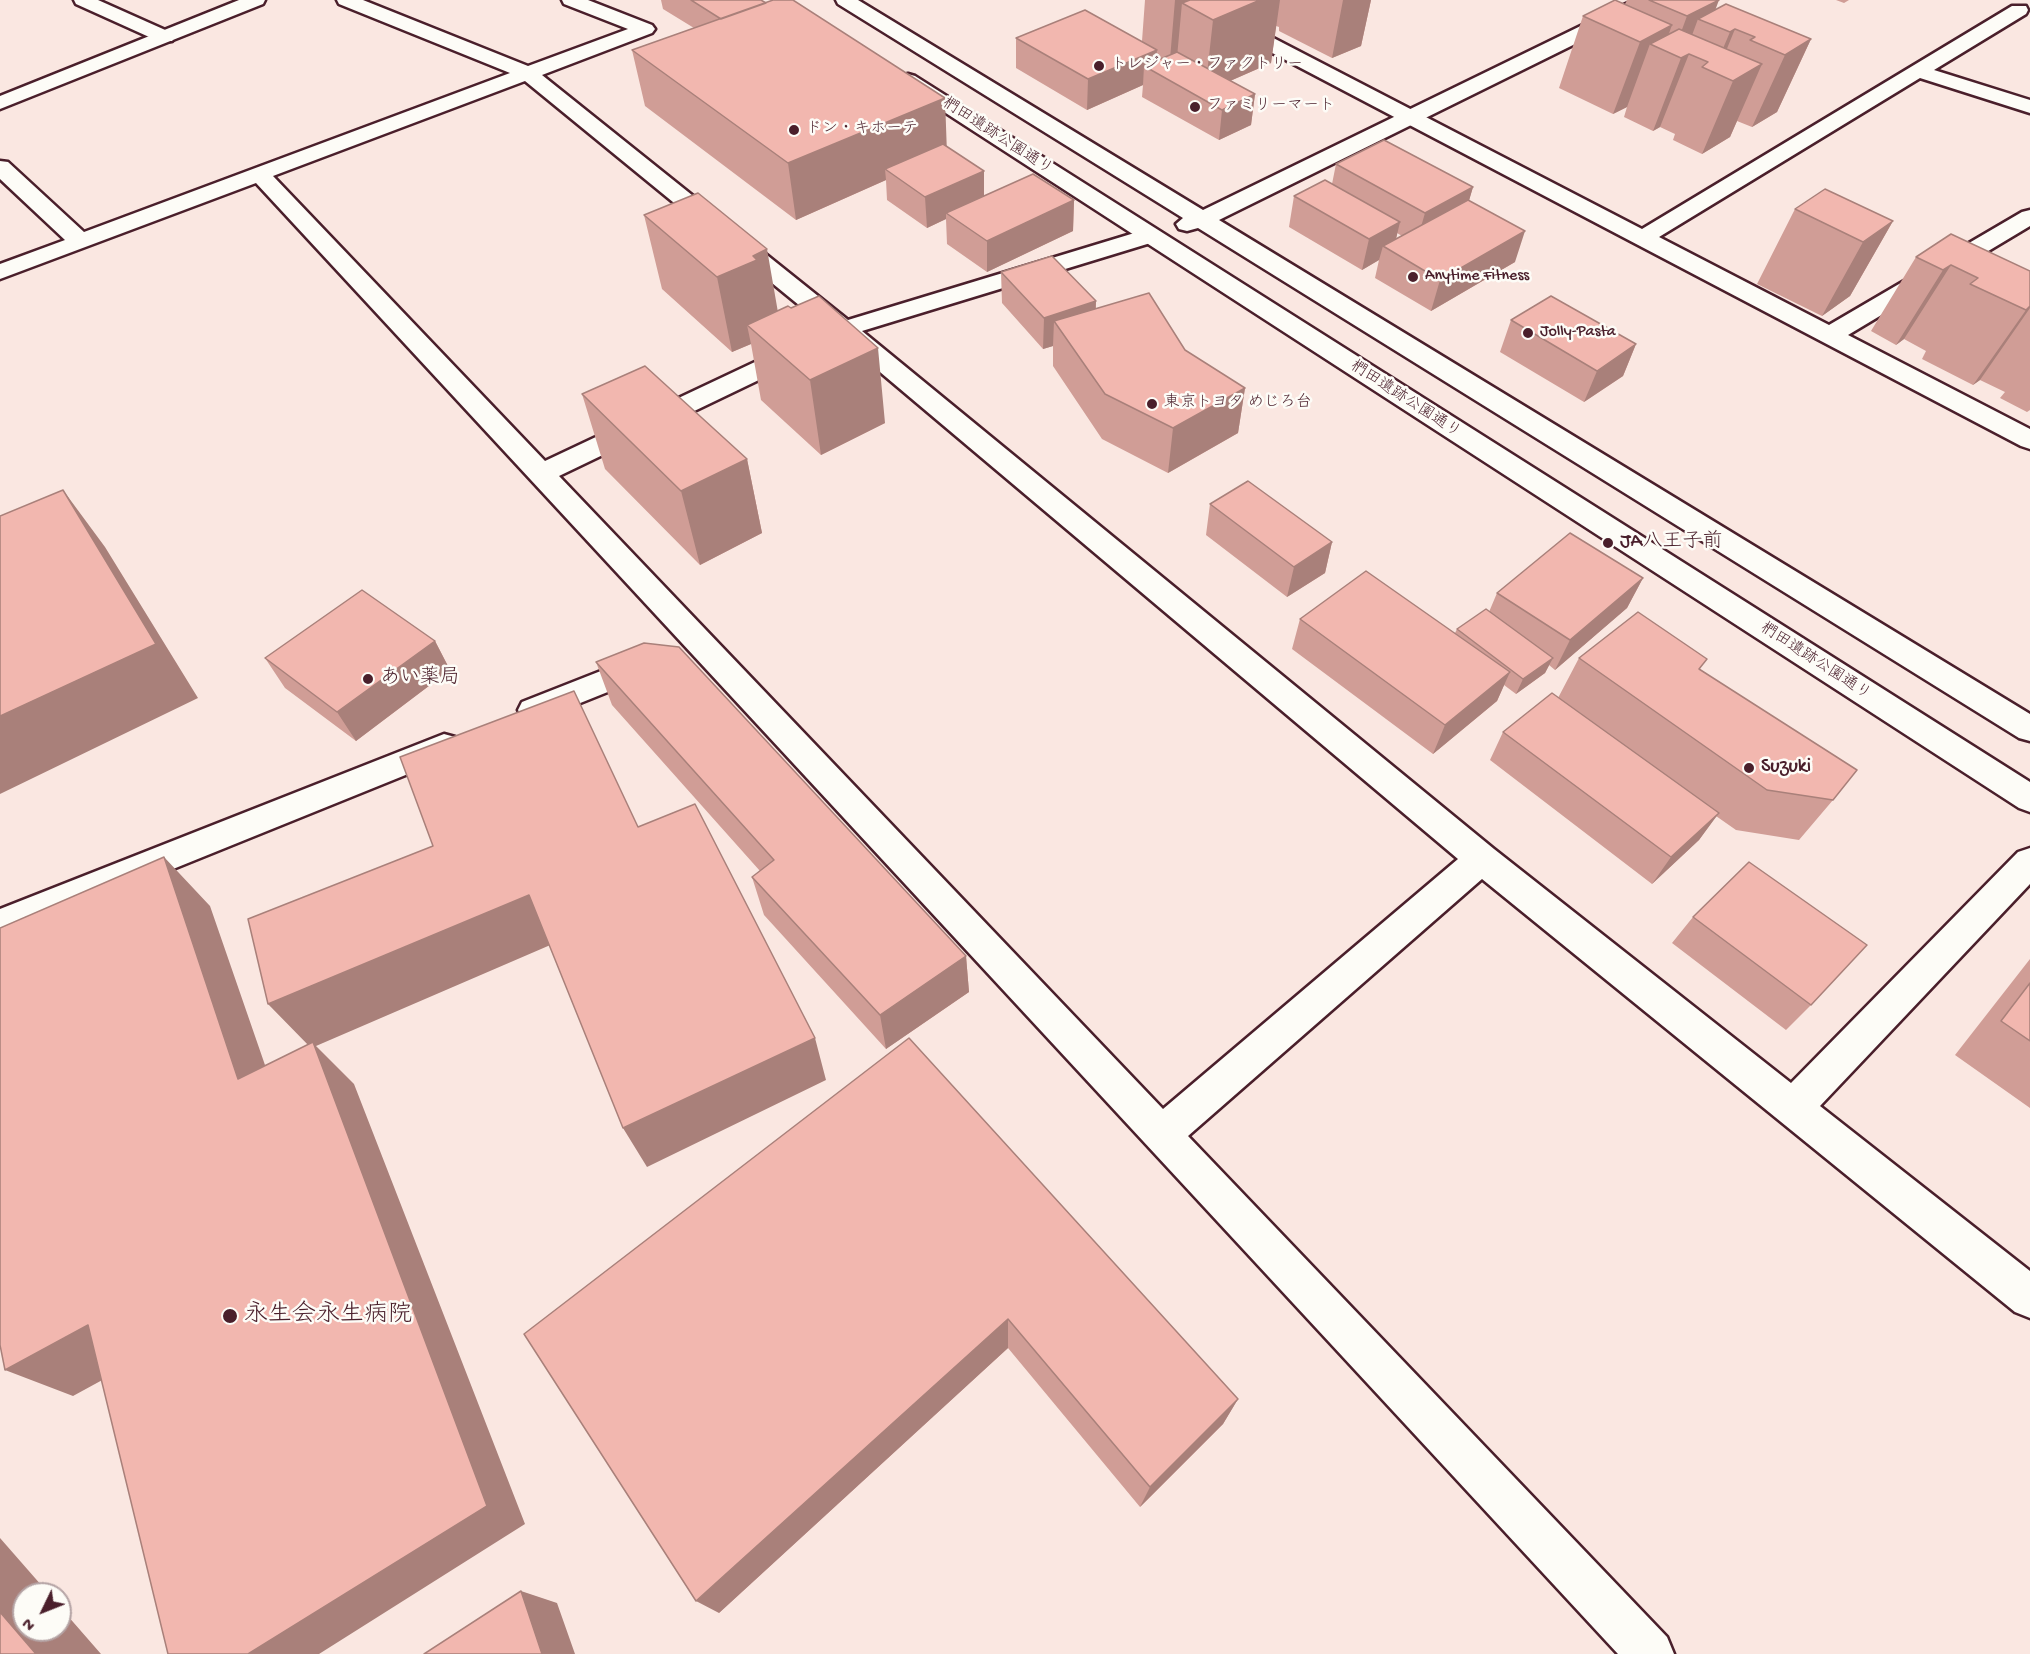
<!DOCTYPE html>
<html>
<head>
<meta charset="utf-8">
<style>
  body { margin:0 }
  #map { position:relative; width:2030px; height:1654px; overflow:hidden; background:#fae7e1; font-family:"Gochi Hand",sans-serif }
  canvas { display:block }
  .north { position:absolute; left:12px; top:1582px; width:60px; height:60px; box-sizing:border-box; background:#fdfcf7; border:2px solid #b5a4a5; border-radius:50%; rotate:227deg; font-size:16px; font-weight:700; line-height:24px; text-align:center; color:#4a1f2b }
  .north::after { content:''; display:block; margin:auto; width:21px; height:27px; background:#4a1f2b; clip-path:polygon(50% 0,100% 100%,50% 72%,0 100%) }
</style>
</head>
<body>
<div id="map">
<canvas width="2030" height="1654"></canvas>
<div class="north">N</div>
</div>
<script>
const c = document.querySelector('canvas').getContext('2d');
c.lineJoin = 'round';
function strokePath(path, color, width, dash) { c.strokeStyle = color; c.lineWidth = width; c.lineCap = dash ? 'butt' : 'round'; c.setLineDash(dash || []); c.stroke(path); }
function fill(path, color) { c.fillStyle = color; c.fill(path, 'evenodd'); }
function drawText(font, color, halo, rows, align = 'center') {
  c.font = font + ' "Gochi Hand","Klee One",sans-serif'; c.lineWidth = 5; c.setLineDash([]); c.textBaseline = 'middle'; c.strokeStyle = halo; c.fillStyle = color; for (const [text, x, y, turn = 0] of rows) {
    c.save(); c.translate(x, y); c.rotate((+turn || 0) * Math.PI / 180); c.textAlign = isNaN(turn) ? turn : align; if (halo) c.strokeText(text, 0, 0); c.fillText(text, 0, 0); c.restore();
  }
}
const service = new Path2D(`
  M74,0H98L172,33L175,37L172,41H158L76,4Z`);
const minor = new Path2D(`
  M239,0H265L263,4L0,109V96Z
  M337,0H363L528,66L628,29L564,4L562,0H588L652,25L655,29L652,33L542,75L848,320L1141,231L1149,229L1157,231L1160,236L1157,241L862,331L1494,849L1791,1083L2018,852L2030,848V884L1820,1106L2030,1271V1318L2015,1312L1482,879L1188,1136L1667,1637L1674,1654H1618L256,183L0,279V264L65,240L0,179V161L8,162L84,232L510,73L339,4ZM525,81L827,328L545,461L273,176ZM842,340L1458,859L1163,1109L559,476Z
  M1177,0H1200L1642,229L2012,6H2026L2028,10L2026,14L1934,70L2030,100V113L1920,78L1659,237L1829,325L2022,212L2030,210V226L1848,335L2030,429V449L2021,446L1179,4Z
  M644,654L655,657L659,665L655,673L533,722L522,718L518,710L522,702Z
  M444,734L455,737L460,746L455,755L0,939V909Z`);
const tertiary = new Path2D(`
  M836,0H858L1203,210L1634,0H1658L1656,4L1219,220L2030,714V741L2019,738L1198,228L1187,231L1179,229L1176,224L1183,218L838,4Z
  M908,74L915,76L2030,782V812L2019,808L901,84L898,80L901,76Z`);
strokePath(service, '#4a1f2b', 5);
strokePath(minor, '#4a1f2b', 5);
strokePath(tertiary, '#4a1f2b', 5);
fill(service, '#fdfcf7');
fill(minor, '#fdfcf7');
fill(tertiary, '#fdfcf7');
fill(new Path2D(`
  M661,0H761L947,147L984,196L1074,200L1073,231L987,272L947,244L946,219L927,228L887,200L886,180L796,220L645,106L632,50L694,28L663,9Z
  M1145,0H1371L1361,46L1332,58L1279,31V27L1276,26L1271,63L1230,81L1255,94L1251,125L1219,140L1142,97L1143,85L1087,110L1016,68V38L1142,41Z
  M1627,0H1718L1715,10L1811,39L1777,112L1752,127L1737,121L1730,137L1702,154L1673,140L1675,134L1660,127L1653,131L1624,117L1627,107L1613,114L1559,88L1583,16L1625,4Z
  M1836,0H1849L1844,3Z
  M1336,164L1473,187L1469,200L1515,262L1431,311L1375,278L1379,260L1362,270L1289,227L1294,196L1332,184ZM1397,233L1402,236L1396,239Z
  M1795,209L1893,221L1850,296L1822,316L1757,284Z
  M644,215L777,311L885,423L821,455L761,400L751,344L732,352L662,289Z
  M1916,257L2030,271V410L2027,412L2000,398L2005,392L1980,380L1973,385L1922,359L1926,351L1904,339L1896,345L1871,331Z
  M1001,272L1096,301V308L1185,350L1245,388L1238,433L1168,473L1102,439L1053,366V346L1043,349L1002,303Z
  M1511,320L1636,344L1623,376L1584,402L1500,352Z
  M582,394L747,459L762,533L700,565L605,469Z
  M1210,504L1332,542L1325,573L1287,597L1206,535Z
  M1643,578L1627,608L1555,670L1549,665L1545,673L1516,694L1504,685L1497,701L1433,754L1292,649L1300,619L1455,633L1457,629L1489,612L1497,593Z
  M435,641L450,670L356,741L285,688L265,658Z
  M1579,658L1700,669L1833,800L1799,840L1736,830L1716,816L1699,840L1652,884L1490,760L1503,732L1558,698Z
  M596,662L966,956L969,992L886,1049L764,915L752,877L760,871L612,705Z
  M1693,917L1811,1005L1786,1030L1672,943Z
  M2030,959V1108L1955,1055Z
  M909,1038L1238,1399L1223,1424L1140,1507L1008,1348L719,1613Z`), '#d09d96');
fill(new Path2D(`
  M1175,0H1280L1271,63L1205,92L1213,20L1182,3L1176,68L1169,71Z
  M1343,0H1371L1361,46L1332,58Z
  M1719,0L1710,24L1698,19L1684,57L1689,54L1660,127L1653,131L1681,58L1673,54L1687,16Z
  M1672,25L1663,50L1650,44L1627,107L1613,114L1640,42Z
  M1735,29L1717,73L1713,72L1730,32Z
  M1811,39L1777,112L1752,127L1785,55Z
  M1157,50L1155,72L1144,66L1143,85L1087,110L1088,79Z
  M1762,64L1730,137L1702,154L1733,81Z
  M1255,94L1251,125L1219,140L1222,110Z
  M945,98L947,154L885,169L886,180L796,220L788,163Z
  M984,171V201L946,213V219L927,228L925,197Z
  M1473,187L1464,218L1416,244L1425,213Z
  M1074,200L1073,231L987,272V241Z
  M1893,221L1850,296L1822,316L1863,242Z
  M1400,222L1393,252L1383,246L1379,260L1362,270L1369,239Z
  M1525,231L1515,262L1431,311L1440,280Z
  M767,249L780,324L747,325L751,344L732,352L717,277L753,256Z
  M1951,265L1904,339L1896,345L1943,270Z
  M1096,301L1094,333L1054,321L1053,346L1043,349L1044,318Z
  M2030,306V308L1980,380L1973,385L2026,310Z
  M1636,344L1623,376L1584,402L1597,371Z
  M878,348L885,423L821,455L810,380Z
  M1245,388L1238,433L1168,473L1173,428Z
  M747,459L762,533L700,565L681,491Z
  M63,490L105,547L198,698L0,794V716Z
  M1332,542L1325,573L1287,597L1294,567Z
  M1643,578L1627,608L1555,670L1570,640Z
  M435,641L450,670L356,741L337,712Z
  M1553,658L1545,673L1516,694L1523,679Z
  M1510,672L1497,701L1433,754L1445,725Z
  M1719,813L1699,840L1652,884L1671,857Z
  M164,857L210,906L284,1120L238,1079Z
  M529,895L555,943L316,1046L354,1084L525,1524L319,1654H248L311,1048L268,1004Z
  M966,956L969,992L886,1049L880,1015Z
  M815,1038L826,1080L647,1167L623,1128Z
  M1008,1319V1348L719,1613L696,1601Z
  M88,1325L150,1354L73,1396L5,1370Z
  M1238,1399L1223,1424L1140,1507L1150,1487Z
  M0,1538L49,1594H24V1630H60V1607L101,1654H36L0,1612Z
  M521,1591L557,1603L575,1654H542Z`), '#a9807a');
const building = new Path2D(`
  M691,0H761L766,3L721,19Z
  M773,0H793L945,98L788,163L632,50Z
  M1190,0H1260L1213,20L1182,3Z
  M1615,0L1672,25L1640,42L1583,16Z
  M1649,0H1719L1687,16Z
  M1726,4L1811,39L1785,55L1750,40L1755,37L1735,29L1730,32L1698,19Z
  M1085,10L1157,50L1088,79L1016,38Z
  M1679,29L1762,64L1733,81L1702,67L1708,62L1689,54L1681,58L1650,44Z
  M1177,52L1255,94L1222,110L1144,66Z
  M1384,140L1473,187L1425,213L1336,164Z
  M943,144L984,171L925,197L885,169Z
  M1033,174L1074,200L987,241L946,213Z
  M1325,180L1400,222L1369,239L1294,196Z
  M1825,189L1893,221L1863,242L1795,209Z
  M698,193L767,249L753,256L757,260L717,277L644,215Z
  M1468,200L1525,231L1440,280L1383,246Z
  M1951,234L2030,271V306L2026,310L1970,284L1978,278L1951,265L1943,270L1916,257Z
  M1052,256L1096,301L1044,318L1001,272Z
  M1149,293L1185,350L1245,388L1173,428L1105,394L1054,321Z
  M819,296L878,348L810,380L747,325L788,306L791,308Z
  M1551,296L1636,344L1597,371L1511,320Z
  M645,366L747,459L681,491L582,394Z
  M1248,481L1332,542L1294,567L1210,504Z
  M63,490L156,644L0,716V516Z
  M1570,533L1643,578L1570,640L1497,593Z
  M1366,571L1510,672L1445,725L1300,619Z
  M362,590L435,641L337,712L265,658Z
  M1486,609L1553,658L1523,679L1457,629Z
  M1638,612L1707,659L1699,669L1857,770L1833,800L1767,790L1579,658Z
  M644,643L679,647L966,956L880,1015L752,877L774,860L596,662Z
  M574,691L638,827L695,804L815,1038L623,1128L529,895L268,1004L248,919L433,846L400,757Z
  M1552,693L1719,813L1671,857L1503,732Z
  M164,857L238,1079L313,1042L487,1506L248,1654H168L88,1325L5,1370L0,1345V928Z
  M1749,862L1867,945L1811,1005L1693,917Z
  M2030,983V1041L2001,1021Z
  M909,1038L1238,1399L1150,1487L1008,1319L696,1601L524,1334Z
  M521,1591L542,1654H424Z
  M0,1612L36,1654H0Z`);
fill(building, '#f2b7af');
strokePath(building, '#a9807a', 1.5);
for (const [x, y, r, color] of [
  [1099,66,6,"#4a1f2b"],
  [1195,107,6,"#4a1f2b"],
  [794,130,6,"#4a1f2b"],
  [1413,277,6,"#4a1f2b"],
  [1528,333,6,"#4a1f2b"],
  [1152,404,6,"#4a1f2b"],
  [1608,543,6,"#4a1f2b"],
  [368,679,6,"#4a1f2b"],
  [1749,768,6,"#4a1f2b"],
  [230,1316,8,"#4a1f2b"]
]) { const dot = new Path2D(); dot.arc(x, y, r, 0, 2 * Math.PI); c.fillStyle = color; c.fill(dot); strokePath(dot, '#fdfcf7', 2); }
drawText('16px', '#4a1f2b', '#fdfcf7', [
  ["トレジャー・ファクトリー",1111,66],
  ["ファミリーマート",1207,107],
  ["ドン・キホーテ",806,130],
  ["Anytime Fitness",1425,277],
  ["Jolly-Pasta",1540,333],
  ["東京トヨタ めじろ台",1164,404]
], 'left');
drawText('16px', '#4a1f2b', '#fdfcf7', [
  ["椚田遺跡公園通り",997,137,33],
  ["椚田遺跡公園通り",1405,400,33],
  ["椚田遺跡公園通り",1815,662,33]
]);
drawText('20px', '#4a1f2b', '#fdfcf7', [
  ["JA八王子前",1620,543],
  ["あい薬局",380,679],
  ["Suzuki",1761,768]
], 'left');
drawText('24px', '#4a1f2b', '#fdfcf7', [
  ["永生会永生病院",244,1316]
], 'left');
</script>
</body>
</html>
